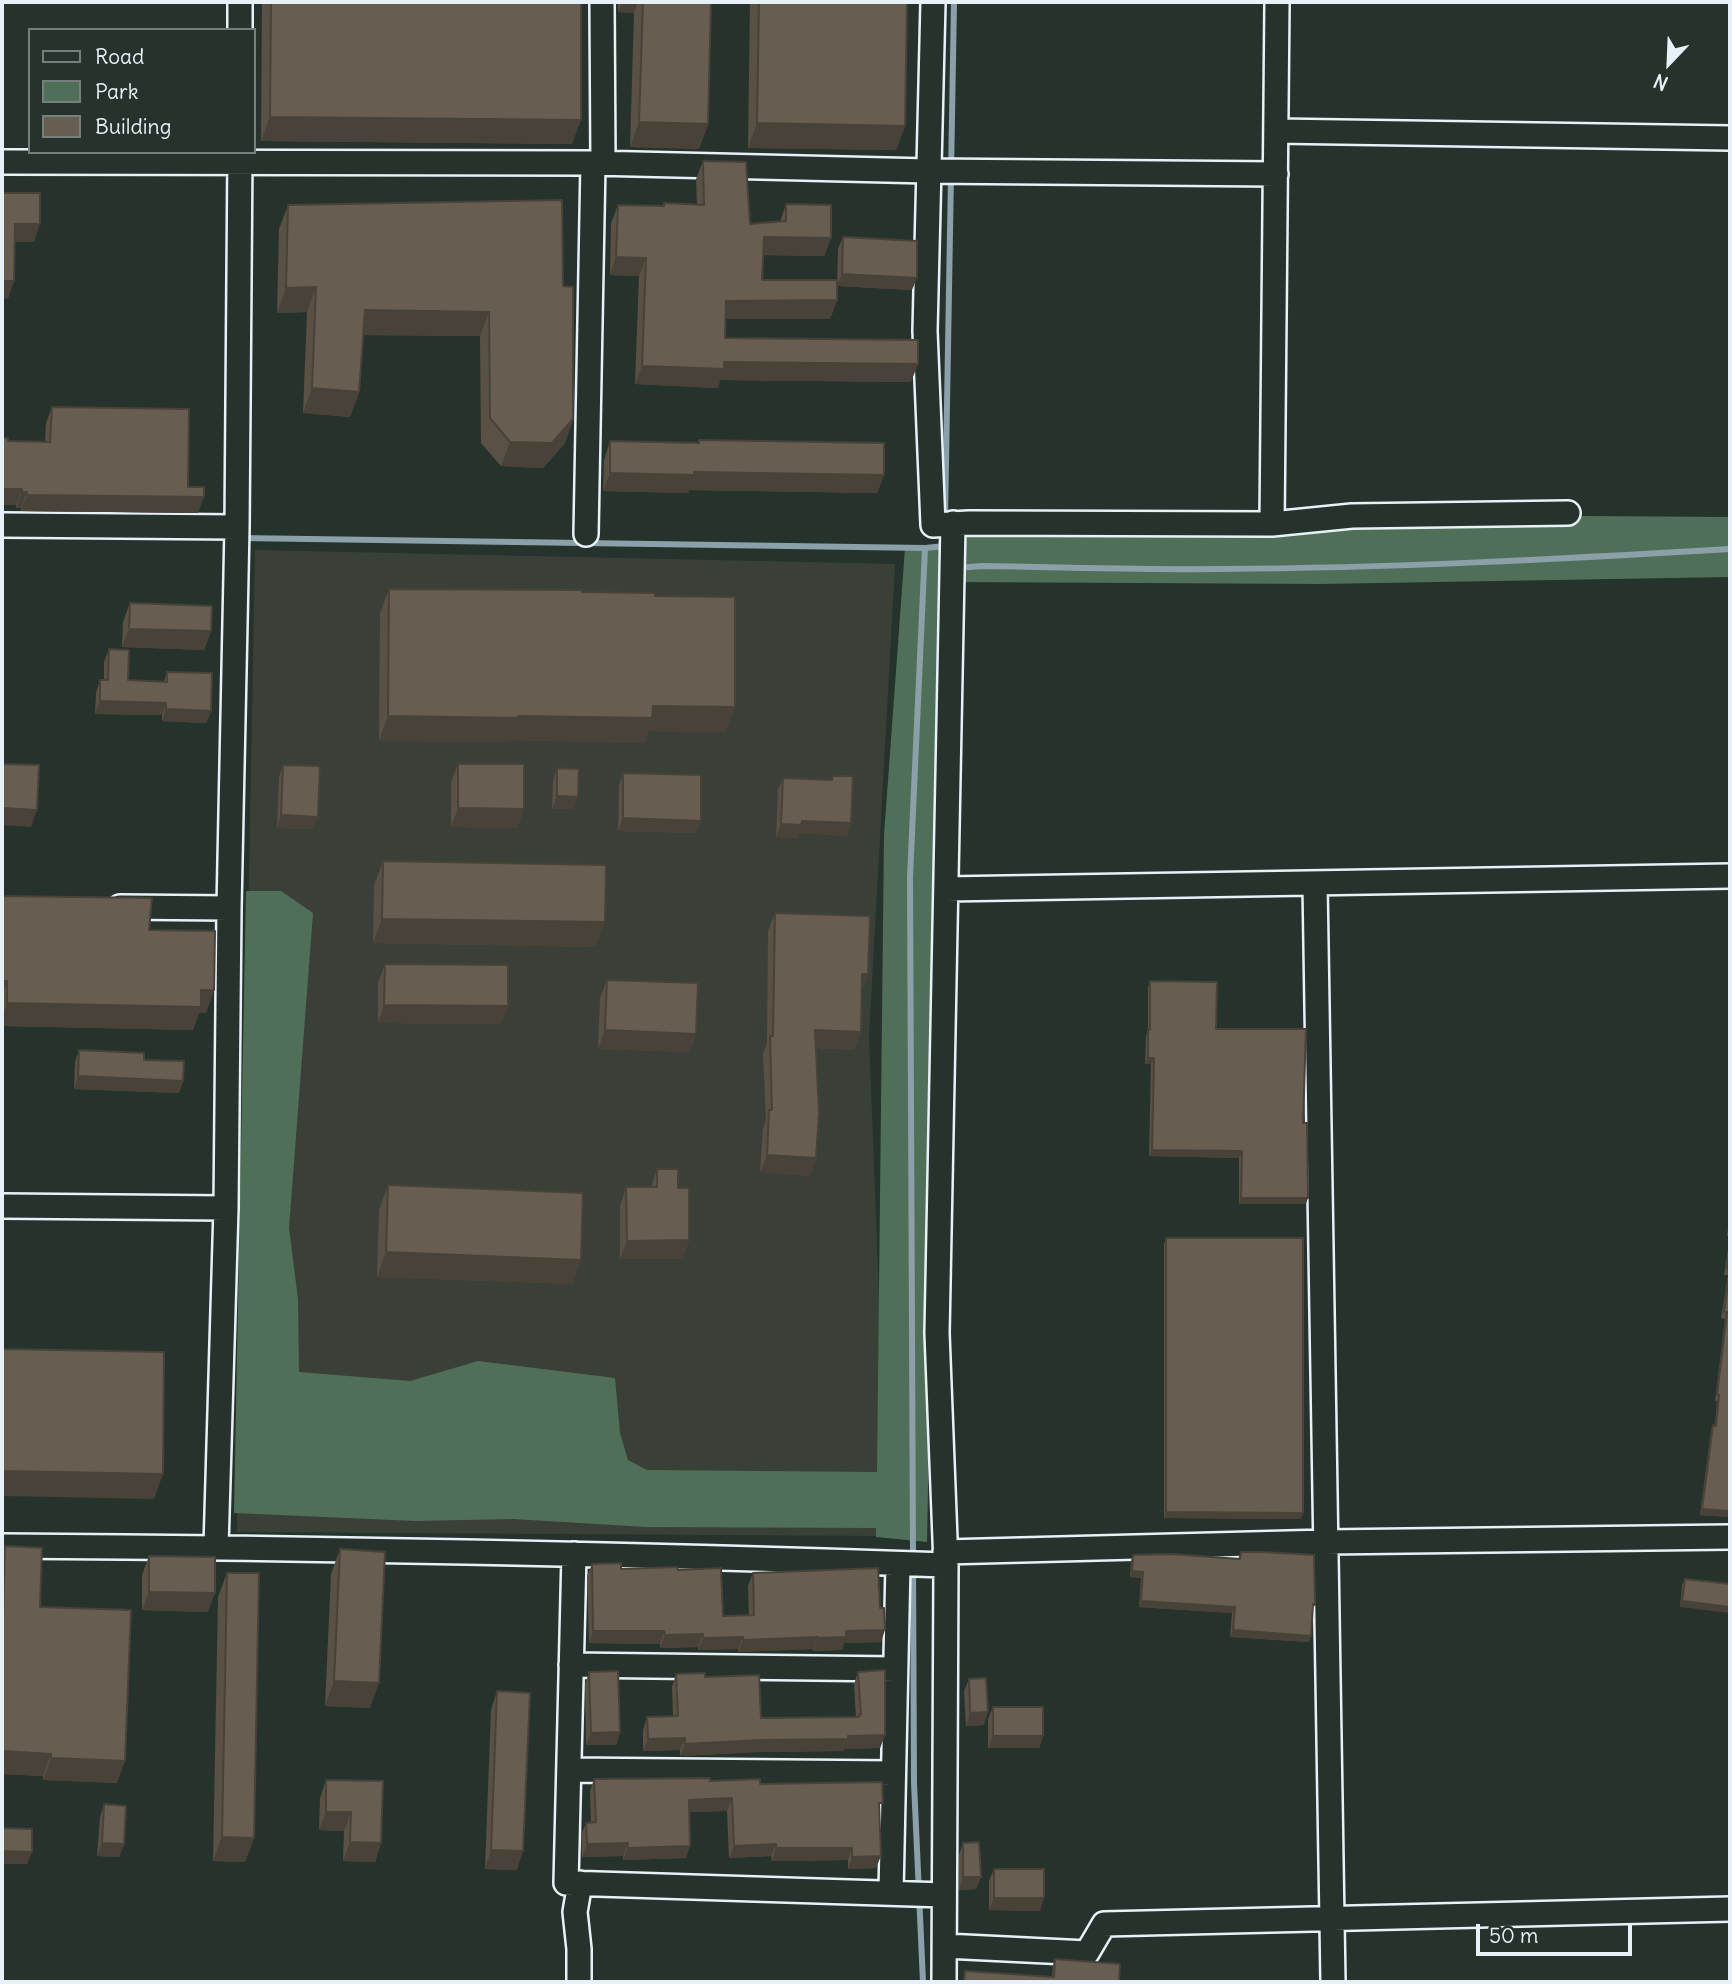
<!DOCTYPE html>
<html>
<head>
<meta charset="utf-8">
<style>
  body { margin:0 }
  #map { position:relative; width:1732px; height:1984px; overflow:hidden; background:#26332d; font-family:Delius,sans-serif }
  canvas { display:block }
  .frame { position:absolute; inset:0; border:4px solid #e8f1f8; pointer-events:none }
  .legend { position:absolute; left:28px; top:28px; width:228px; height:126px; box-sizing:border-box; background:#26332d; border:2px solid #747f7e; margin:0; padding:9px 12px; list-style:none; font-size:21px; color:#e8f1f8 }
  .legend li { display:flex; align-items:center; gap:14px; height:35px }
  .legend b { width:35px; border:2px solid #747f7e }
  .north { position:absolute; left:1634px; top:28px; width:70px; height:70px; -webkit-text-stroke:5px #26332d; paint-order:stroke; rotate:203deg; font-size:19px; font-weight:700; line-height:28px; text-align:center; color:#e8f1f8 }
  .north::after { content:''; display:block; margin:auto; width:24px; height:32px; background:#e8f1f8; clip-path:polygon(50% 0,100% 100%,50% 72%,0 100%) }
  .scale { position:absolute; left:1476px; top:1924px; width:156px; height:32px; box-sizing:border-box; border:4px solid #e8f1f8; border-top:0; padding-left:9px; font-size:21px; line-height:24px; white-space:nowrap; color:#e8f1f8; -webkit-text-stroke:5px #26332d; paint-order:stroke }
</style>
</head>
<body>
<div id="map">
<canvas width="1732" height="1984"></canvas>
<div class="frame"></div>
<ul class="legend">
<li><b style="height:9px;background:#26332d"></b>Road</li>
<li><b style="height:19px;background:#506f58"></b>Park</li>
<li><b style="height:19px;background:#675e51"></b>Building</li>
</ul>
<div class="north">N</div>
<div class="scale">50 m</div>
</div>
<script>
const c = document.querySelector('canvas').getContext('2d');
c.lineJoin = 'round';
function fill(path, color) { c.fillStyle = color; c.fill(path, 'evenodd'); }
function strokePath(path, color, width, dash) { c.strokeStyle = color; c.lineWidth = width; c.lineCap = dash ? 'butt' : 'round'; c.setLineDash(dash || []); c.stroke(path); }
fill(new Path2D(`
  M255,550L895,564L869,1036L888,1536L237,1532Z`), '#3a4038');
fill(new Path2D(`
  M1435,515L1730,517V577L1321,584L952,582L953,531Z
  M945,546L927,1542L876,1537V1528L646,1527L513,1519L416,1521L234,1513L246,891H281L313,913L289,1228L298,1299L299,1372L410,1381L478,1361L615,1378L620,1433L628,1460L647,1470L877,1472L884,835L905,548Z`), '#506f58');
strokePath(new Path2D(`
  M945,520L954,2
  M240,538L925,548L945,546
  M957,566L958,568L982,566C1062,567 1142,570 1221,569C1391,568 1561,559 1730,549
  M923,1982L914,1783L910,877L925,548`), '#8ba0a8', 6);
const minor = new Path2D(`
  M240,2V30
  M602,2L603,162
  M933,2L925,331L933,525L969,523L1272,524L1352,516L1568,513
  M1276,131L1730,138
  M2,162L593,163
  M1272,524L1277,2
  M2,525L237,527
  M586,534L593,163L928,171L1276,174
  M1315,884L1333,1982
  M946,889L1730,876
  M120,907L229,908
  M2,1206L226,1208
  M2,1546C317,1548 631,1554 946,1565
  M216,1547L226,1208L229,908L237,527L240,152
  M945,1552L1326,1542L1730,1537
  M574,1554L566,1883L944,1895
  M571,1665L895,1669
  M569,1770L893,1773
  M891,1893L898,1564
  M945,1946L1087,1953L1104,1924L1730,1909
  M579,1982V1949L575,1912L580,1883
  M944,1982L946,1565L937,1333L953,523`);
strokePath(minor, '#e8f1f8', 28);
strokePath(minor, '#26332d', 23);
fill(new Path2D(`
  M262,2H581L572,144L261,141Z
  M618,2H711L708,124L699,149L630,147L634,13L618,12Z
  M750,2H907L905,126L896,150L748,148Z
  M703,161L750,224L780,222L786,204L831,238L824,256L763,255L762,280L837,300L830,319H726L725,338L911,382L720,380L718,388L635,384L639,276L610,275L611,223L618,205L663,206L664,203L697,205L696,179Z
  M288,205L563,286L573,419L565,443L543,468L501,466L481,443L480,336L363,335L359,392L350,417L303,413L307,312L277,313L279,229Z
  M843,237L912,290L837,286L838,249Z
  M52,407L188,487L198,513L21,511V508H16V505H2V438L8,441L45,442L46,423Z
  M699,440L884,475L877,493L689,490L688,493L603,491L604,460L610,441L698,443Z
  M389,589L582,592L655,596L726,732L648,731L644,743L510,740L509,742L379,741L380,613Z
  M130,603L211,631L204,650L122,647L123,622Z
  M109,649L128,680L164,681L167,672L211,711L206,723L162,721V715L95,714L96,693L100,680H104V662Z
  M458,764L524,809L517,828L451,827V782Z
  M283,765L313,829L277,828L279,777Z
  M557,768L574,809H552L553,781Z
  M623,773L701,821L696,833L618,831L619,785Z
  M833,776L851,823L847,836L798,833L797,838L776,837L778,790L783,778L831,780Z
  M383,861L596,947L373,943L374,886Z
  M2,896L149,930L214,990L206,1013H199L193,1030L2,1026Z
  M775,913L868,974L862,990L861,1032L854,1050L816,1048V1158L810,1176L760,1172L763,1128L766,1120L763,1054L767,1043L768,931Z
  M385,964L508,1006L501,1024L378,1023V983Z
  M607,980L696,1034L689,1052L598,1049L600,998Z
  M1150,981L1216,1029L1303,1123L1306,1204H1239V1158L1149,1156L1151,1064H1145L1146,1036L1148,1030V988Z
  M79,1050L144,1060L183,1081L179,1093L74,1089L75,1062Z
  M657,1169L689,1240L682,1259H620V1206L626,1187H651Z
  M388,1185L581,1260L572,1284L377,1277L379,1210Z
  M1730,1212V1517L1700,1515L1711,1431L1713,1425H1715L1717,1401H1715L1725,1319L1721,1318L1728,1275H1724L1730,1236H1727Z
  M1166,1238L1301,1519L1164,1518V1244Z
  M5,1546L40,1607L117,1783L43,1780V1776L2,1774V1555Z
  M340,1549L370,1708L325,1706L331,1574Z
  M1241,1552L1313,1611L1309,1642L1230,1637L1232,1613L1139,1607L1141,1578L1130,1577L1131,1561L1133,1555L1238,1559Z
  M149,1556L208,1612L142,1610V1575Z
  M592,1564L621,1569L678,1570L723,1616L749,1615L748,1586L753,1573L881,1642L844,1643L842,1650L813,1651V1649L738,1652V1649L698,1650V1647L660,1648V1644L589,1643L587,1576Z
  M227,1573L254,1838L245,1862L213,1861L218,1597Z
  M1685,1579L1730,1584L1680,1607L1682,1585Z
  M589,1672L620,1732L616,1745H586L585,1684Z
  M858,1672L885,1735L880,1748L844,1749L843,1751L759,1752L680,1756V1750L643,1751V1730L647,1717H673L672,1687L676,1674L705,1677L761,1718L856,1717L854,1684Z
  M969,1679L984,1725L966,1726L964,1691Z
  M497,1691L517,1870L485,1869L491,1710Z
  M993,1707L1043,1736L1039,1748H988V1719Z
  M594,1779L710,1781L760,1784L879,1812L876,1868L848,1869V1860L772,1861L771,1856L729,1858L727,1811L689,1812L686,1858L623,1860V1856L582,1857L581,1835L586,1823H591L590,1791Z
  M326,1780L381,1843L375,1862L343,1861L344,1831L319,1830L320,1798Z
  M104,1804L124,1844L119,1857L97,1856L100,1817Z
  M963,1843L981,1877L976,1889L959,1890V1855Z
  M994,1869L1040,1911L989,1910V1881Z
  M1055,1959L1119,1982H963L965,1971L1052,1977L1053,1965Z`), '#595146');
fill(new Path2D(`
  M622,2H638L634,13L618,12Z
  M270,117L581,120L572,144L261,141Z
  M639,122L708,124L699,149L630,147Z
  M757,123L905,126L896,150L748,148Z
  M15,224H40L34,242H9Z
  M764,237L831,238L824,256L758,255Z
  M616,257L646,258L639,276L610,275Z
  M842,274L917,278L912,290L837,286Z
  M2,281H14L8,299L2,298Z
  M316,287L307,312L277,313L286,288Z
  M837,300L830,319H720L726,301Z
  M365,310L489,312L480,336L356,335Z
  M724,362L918,364L911,382L720,380L718,388L635,384L642,366Z
  M312,388L359,392L350,417L303,413Z
  M573,419L565,443L543,468L501,466L510,442Z
  M694,472L884,475L877,493L689,490L688,493L603,491L610,473Z
  M2,489H22L16,505H2Z
  M22,492H27L21,508H16Z
  M27,495L204,497L198,513L21,511Z
  M129,629L211,631L204,650L122,647Z
  M100,701L166,703L162,715L95,714Z
  M653,706L735,707L726,732L648,731L644,743L510,740L509,742L379,741L388,716H518Z
  M166,709L211,711L206,723L162,721Z
  M557,796L578,797L574,809H552Z
  M2,808L37,810L31,827L2,825Z
  M458,808L524,809L517,828L451,827Z
  M281,815L318,817L313,829L277,828Z
  M623,818L701,821L696,833L618,831Z
  M802,821L851,823L847,836L798,833L797,838L776,837L781,824Z
  M382,919L605,922L596,947L373,943Z
  M862,974H868L861,992Z
  M2,981H7L2,996Z
  M201,990H214L206,1013H199L193,1030L2,1026V1017L7,1003Z
  M384,1005L508,1006L501,1024L378,1023Z
  M605,1030L696,1034L689,1052L598,1049Z
  M815,1030L861,1032L854,1050L808,1047Z
  M1148,1058H1154L1151,1064H1145Z
  M78,1076L183,1081L179,1093L74,1089Z
  M1152,1150L1242,1151L1239,1158L1149,1156Z
  M767,1155L816,1158L810,1176L760,1172Z
  M1241,1198H1308L1306,1204H1239Z
  M689,1240L682,1259H620L627,1241Z
  M386,1252L581,1260L572,1284L377,1277Z
  M2,1471L163,1474L154,1499L2,1496Z
  M1702,1509L1730,1511V1517L1700,1515Z
  M1166,1512L1303,1513L1301,1519L1164,1518Z
  M1132,1571L1143,1572L1141,1578L1130,1577Z
  M149,1592L215,1593L208,1612L142,1610Z
  M1141,1601L1235,1607L1232,1613L1139,1607Z
  M1682,1601L1730,1607V1613L1680,1607Z
  M885,1630L881,1642L844,1643L842,1650L813,1651L818,1638L846,1631Z
  M1233,1630L1311,1636L1309,1642L1230,1637Z
  M593,1631H664L660,1644L589,1643Z
  M703,1634L698,1647L660,1648L665,1635Z
  M743,1637L738,1649L698,1650L703,1638Z
  M818,1637L813,1649L738,1652L743,1640Z
  M334,1681L379,1683L370,1708L325,1706Z
  M988,1712L984,1725L966,1726L970,1713Z
  M620,1732L616,1745H586L591,1733Z
  M885,1735L880,1748L844,1749L843,1751L759,1752L680,1756L685,1744Z
  M993,1736H1043L1039,1748H988Z
  M685,1738L680,1750L643,1751L648,1739Z
  M2,1751L51,1754L43,1776L2,1774Z
  M51,1758L125,1761L117,1783L43,1780Z
  M732,1798L727,1811L684,1812L689,1800Z
  M326,1812H351L344,1831L319,1830Z
  M222,1837L254,1838L245,1862L213,1861Z
  M350,1842L381,1843L375,1862L343,1861Z
  M102,1843L124,1844L119,1857L97,1856Z
  M628,1843L623,1856L582,1857L587,1844Z
  M776,1844L771,1856L729,1858L734,1846Z
  M690,1846L686,1858L623,1860L628,1848Z
  M776,1848H852L848,1860L772,1861Z
  M491,1850L523,1851L517,1870L485,1869Z
  M2,1851L32,1852L27,1864H2Z
  M881,1856L876,1868L848,1869L852,1857Z
  M963,1877H981L976,1889L959,1890Z
  M994,1898H1044L1040,1911L989,1910Z`), '#484239');
const building = new Path2D(`
  M271,2H581V120L270,117Z
  M643,2H711L708,124L639,122Z
  M759,2H907L905,126L757,123Z
  M703,161L746,162L750,224L786,221V204L831,205V238L764,237L762,280H837V300L726,301L725,338L918,340V364L724,362V369L642,366L646,258L616,257L618,205L664,206V203L704,205Z
  M2,193H40V224H15L14,281H2Z
  M562,200L563,286L573,287V419L552,443L510,442L490,418L489,312L365,310L359,392L312,388L316,287L286,288L288,205Z
  M843,237L917,241V278L842,274Z
  M52,407L189,409L188,487H204V497L27,495V492H22V489H2V438H8V441L50,442Z
  M699,440L884,443V475L694,472V475L610,473V441L699,443Z
  M389,589L582,590V592L655,593V596L735,597V707L653,706L652,718L518,716V718L388,716Z
  M130,603L212,606L211,631L129,629Z
  M109,649L129,650L128,680L167,682V672L212,673L211,711L166,709V703L100,701V680H108Z
  M2,764L39,765L37,810L2,808Z
  M458,764H524V809L458,808Z
  M283,765L320,766L318,817L281,815Z
  M557,768L579,769L578,797L557,796Z
  M623,773L701,775V821L623,818Z
  M833,776H853L851,823L802,821L801,825L781,824L783,778L832,780Z
  M383,861L606,865L605,922L382,919Z
  M2,896L152,898L149,930L215,931L214,990H201V1007L7,1003V981H2Z
  M775,913L870,916L868,974H862L861,1032L815,1030L819,1113L816,1158L767,1155L769,1110H772L770,1036H773Z
  M385,964L508,965V1006L384,1005Z
  M607,980L698,983L696,1034L605,1030Z
  M1150,981L1217,982L1216,1029H1306L1303,1123H1307L1308,1198H1241L1242,1151L1152,1150L1154,1058H1148V1030H1150Z
  M79,1050L144,1053V1060L184,1061L183,1081L78,1076Z
  M657,1169H678V1188H689V1240L627,1241L626,1187H657Z
  M388,1185L583,1193L581,1260L386,1252Z
  M1166,1238H1303V1513L1166,1512Z
  M1730,1244V1269H1727Z
  M1730,1269V1511L1702,1509L1713,1425L1716,1426L1719,1395H1717L1727,1312H1724Z
  M2,1349L164,1352L163,1474L2,1471Z
  M5,1546L42,1548L40,1607L131,1610L125,1761L51,1758V1754L2,1751V1652Z
  M340,1549L385,1552L379,1683L334,1681Z
  M1241,1552H1262L1314,1555L1315,1605L1313,1604L1311,1636L1233,1630L1235,1607L1141,1601L1143,1572L1132,1571L1133,1555L1171,1554L1240,1559Z
  M149,1556L215,1557V1593L149,1592Z
  M621,1563V1569L677,1567L678,1570L721,1568L723,1616L754,1615L753,1573L878,1568L880,1608H884L885,1630L846,1631V1637L818,1638V1637L743,1640V1637L703,1638V1634L665,1635L664,1631H593L592,1564Z
  M227,1573H259L254,1838L222,1837Z
  M1685,1579L1730,1584V1607L1682,1601Z
  M885,1670V1735L848,1736V1739L763,1740L685,1744V1738L648,1739L647,1717L678,1716L676,1674L705,1673V1677L759,1675L761,1718L859,1717V1715L861,1714L858,1672Z
  M618,1671L620,1732L591,1733L589,1672Z
  M986,1678L988,1712L970,1713L969,1679Z
  M497,1691L530,1693L523,1851L491,1850Z
  M993,1707H1043V1736H993Z
  M710,1778V1781L760,1779V1784L882,1782L883,1803H879L881,1856L852,1857V1848H776V1844L734,1846L732,1798L689,1800L690,1846L628,1848V1843L587,1844L586,1823L596,1822L594,1779Z
  M326,1780L383,1781L381,1843L350,1842L351,1812H326Z
  M104,1804L126,1806L124,1844L102,1843Z
  M2,1828L32,1829V1852L2,1851Z
  M979,1842L981,1877H963V1843Z
  M994,1869H1044V1898H994Z
  M1055,1959L1120,1964L1119,1982H964L965,1971L1054,1977Z`);
fill(building, '#675e51');
strokePath(building, '#484239', 2);
</script>
</body>
</html>
